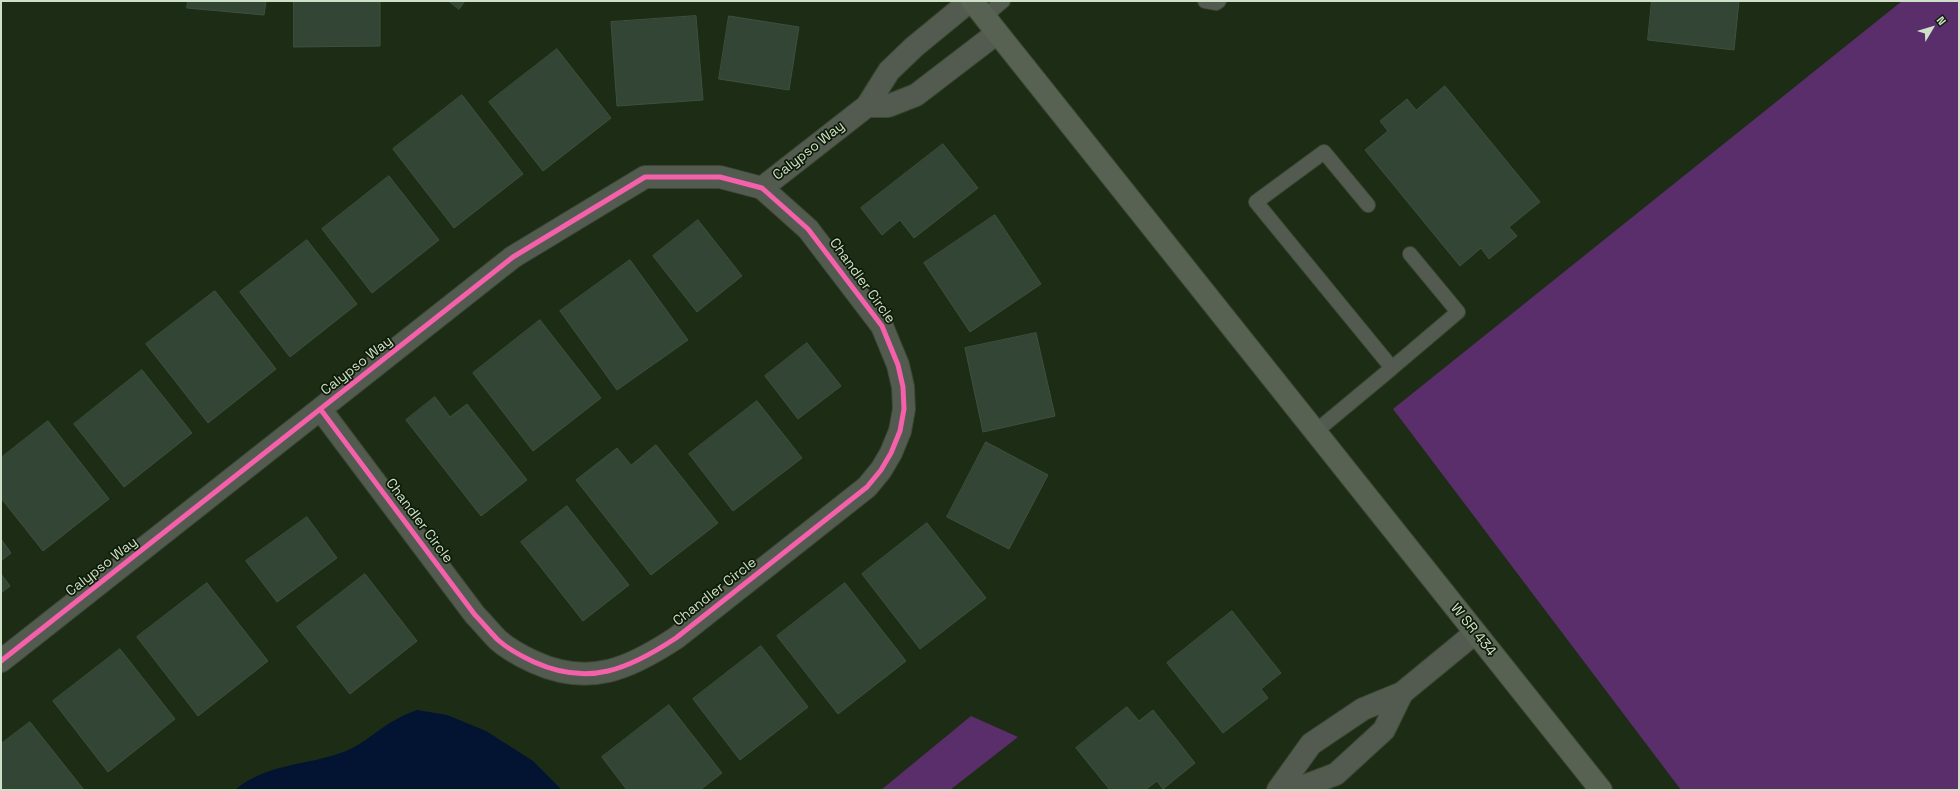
<!DOCTYPE html>
<html>
<head>
<meta charset="utf-8">
<style>
  body { margin:0 }
  #map { position:relative; width:1960px; height:791px; overflow:hidden; background:#1d2c14; font-family:"Space Grotesk",sans-serif }
  canvas { display:block }
  .frame { position:absolute; inset:0; border:2px solid #cee0c7; pointer-events:none }
  .north { position:absolute; left:1912px; top:8px; width:40px; height:40px; -webkit-text-stroke:3px #0e1b08; paint-order:stroke; rotate:52deg; font-size:11px; font-weight:700; line-height:16px; text-align:center; color:#cee0c7 }
  .north::after { content:''; display:block; margin:auto; width:14px; height:18px; background:#cee0c7; clip-path:polygon(50% 0,100% 100%,50% 72%,0 100%) }
</style>
</head>
<body>
<div id="map">
<canvas width="1960" height="791"></canvas>
<div class="frame"></div>
<div class="north">N</div>
</div>
<script>
const c = document.querySelector('canvas').getContext('2d');
c.lineJoin = 'round';
function fill(path, color) { c.fillStyle = color; c.fill(path, 'evenodd'); }
function strokePath(path, color, width, dash) { c.strokeStyle = color; c.lineWidth = width; c.lineCap = dash ? 'butt' : 'round'; c.setLineDash(dash || []); c.stroke(path); }
function drawText(font, color, halo, rows, align = 'center') {
  c.font = font + ' "Space Grotesk",sans-serif'; c.lineWidth = 3.5; c.setLineDash([]); c.textBaseline = 'middle'; c.strokeStyle = halo; c.fillStyle = color; for (const [text, x, y, turn = 0] of rows) {
    c.save(); c.translate(x, y); c.rotate((+turn || 0) * Math.PI / 180); c.textAlign = isNaN(turn) ? turn : align; if (halo) c.strokeText(text, 0, 0); c.fillText(text, 0, 0); c.restore();
  }
}
fill(new Path2D(`
  M1902,1H1959V790H1681L1393,409Z
  M971,716L1018,737L950,790H881Z`), '#5a2e6a');
fill(new Path2D(`
  M417,710L447,715L486,731L533,761L562,790H235C266,763 308,766 346,751C364,744 379,728 397,719C403,715 410,713 417,710Z`), '#031332');
const building = new Path2D(`
  M188,1H266L264,15L187,8Z
  M294,1H380V46L294,47Z
  M449,1H465L459,9Z
  M1652,1H1739L1734,50L1648,40Z
  M696,16L703,100L617,106L611,22Z
  M729,16L799,27L789,90L719,79Z
  M557,49L611,118L543,171L489,102Z
  M1445,86L1540,202L1509,227L1517,236L1489,259L1481,248L1460,266L1365,150L1388,131L1380,121L1407,99L1416,110Z
  M462,95L523,174L454,228L393,149Z
  M943,144L978,188L914,238L900,220L882,235L861,208Z
  M389,176L439,240L372,293L322,229Z
  M995,215L1041,284L970,332L924,263Z
  M698,220L742,276L697,312L653,256Z
  M307,240L357,304L290,357L240,292Z
  M630,260L688,340L617,390L560,311Z
  M215,291L276,369L208,423L146,344Z
  M540,320L601,398L533,451L473,373Z
  M1036,333L1055,416L983,432L965,348Z
  M807,343L841,386L798,419L765,376Z
  M142,370L192,433L124,487L74,424Z
  M435,397L450,417L467,404L527,480L481,516L406,420Z
  M757,401L802,458L733,511L689,454Z
  M48,421L109,499L43,551L1,498V458Z
  M986,442L1048,475L1009,549L947,517Z
  M656,445L718,523L651,575L576,480L617,448L631,465Z
  M567,506L629,585L583,621L521,542Z
  M307,517L337,558L277,602L246,561Z
  M927,523L986,598L920,649L862,574Z
  M1,539L11,553L1,561Z
  M1,574L10,586L1,593Z
  M365,574L417,641L350,694L297,627Z
  M207,583L268,661L198,716L137,637Z
  M845,583L906,661L838,714L777,636Z
  M1232,611L1281,673L1261,689L1268,698L1223,733L1167,663Z
  M761,646L808,707L740,760L693,699Z
  M120,649L175,719L108,772L53,701Z
  M669,705L722,773L700,790H627L602,757Z
  M1127,707L1139,721L1153,710L1195,763L1163,789L1157,781L1145,790H1110L1076,748Z
  M30,722L84,790H1V744Z`);
fill(building, '#334534');
strokePath(building, '#3f503f', 1);
const service = new Path2D(`
  M1205,1L1216,3L1219,1
  M984,17L1003,1
  M1392,368L1458,312L1410,254
  M1315,432L1392,368L1256,202L1324,152L1368,205`);
const minor = new Path2D(`
  M867,106H888L916,95L997,33
  M762,188L867,106L889,71L914,47L970,1
  M1,661L513,257L645,177H720L762,188L808,229L882,326L898,365L903,387L904,409L900,431L891,453L881,470L867,487L676,638C629,669 589,687 534,662C521,656 508,649 498,640C490,632 483,623 475,615L321,410
  M1278,790L1311,744L1363,709L1402,693L1475,633
  M1294,790L1336,774L1384,730L1402,693`);
const primary = new Path2D(`
  M972,1L1601,790`);
strokePath(service, '#3a4732', 16);
strokePath(minor, '#3a4732', 24);
strokePath(primary, '#3a4732', 24);
strokePath(service, '#535a50', 14);
strokePath(minor, '#535a50', 22);
strokePath(primary, '#586253', 22);
strokePath(new Path2D(`
  M1,661L513,257L645,177H720L762,188L808,229L882,326L898,365L903,387L904,409L900,431L891,453L881,470L867,487L676,638C629,669 589,687 534,662C521,656 508,649 498,640C490,632 483,623 475,615L321,410`), '#f560ab', 5);
drawText('14px', '#cee0c7', '#0e1b08', [
  ["Calypso Way",809,151,-38],
  ["Chandler Circle",862,281,54],
  ["Calypso Way",357,366,-38],
  ["Chandler Circle",419,521,53],
  ["Calypso Way",102,567,-38],
  ["Chandler Circle",715,592,-38],
  ["W SR 434",1473,630,51]
]);
</script>
</body>
</html>
